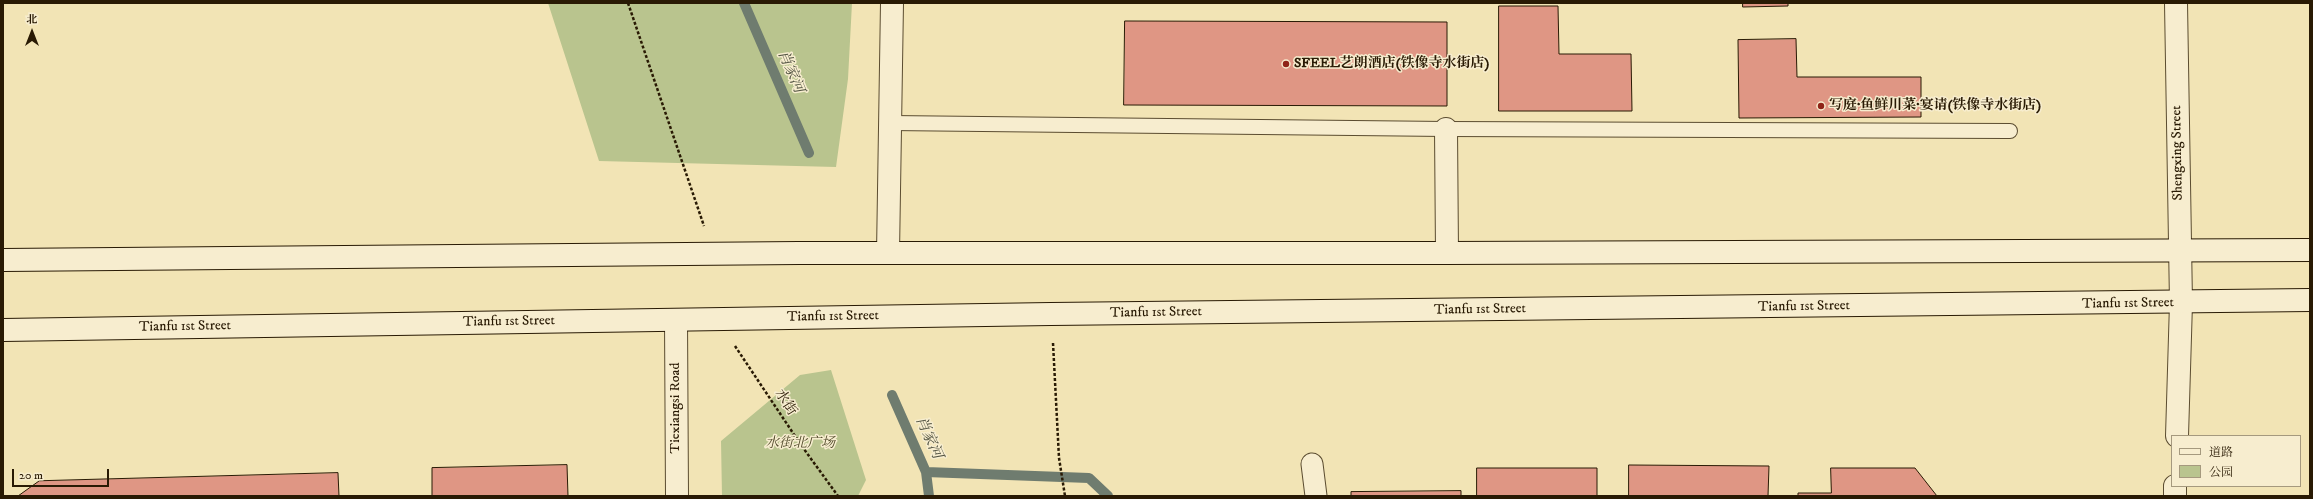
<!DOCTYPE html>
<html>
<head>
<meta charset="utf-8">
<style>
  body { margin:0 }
  #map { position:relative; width:2313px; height:499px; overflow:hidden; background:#f2e4b5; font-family:"IM FELL DW Pica","Noto Serif SC",serif }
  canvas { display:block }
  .frame { position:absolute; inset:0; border:4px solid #291a04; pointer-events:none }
  .legend { position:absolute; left:2171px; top:435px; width:130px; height:52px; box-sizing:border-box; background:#f7edcf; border:1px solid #a5997e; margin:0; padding:5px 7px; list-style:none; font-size:12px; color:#291a04 }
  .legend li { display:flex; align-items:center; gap:8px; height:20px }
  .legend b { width:20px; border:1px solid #a5997e }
  .north { position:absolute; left:12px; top:12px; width:40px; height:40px; -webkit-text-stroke:3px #f7edcf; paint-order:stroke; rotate:0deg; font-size:11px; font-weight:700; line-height:16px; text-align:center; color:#291a04 }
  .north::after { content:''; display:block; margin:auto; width:14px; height:18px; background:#291a04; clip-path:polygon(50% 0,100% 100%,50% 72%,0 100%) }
  .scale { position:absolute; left:12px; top:469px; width:97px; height:18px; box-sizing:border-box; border:2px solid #291a04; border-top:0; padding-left:5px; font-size:12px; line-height:14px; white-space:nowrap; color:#291a04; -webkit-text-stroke:3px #f7edcf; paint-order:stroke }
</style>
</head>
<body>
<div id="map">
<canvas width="2313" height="499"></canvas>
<div class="frame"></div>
<ul class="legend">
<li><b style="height:5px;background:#f7edcf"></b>道路</li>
<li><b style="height:11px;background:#b9c48e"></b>公园</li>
</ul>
<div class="north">北</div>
<div class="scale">20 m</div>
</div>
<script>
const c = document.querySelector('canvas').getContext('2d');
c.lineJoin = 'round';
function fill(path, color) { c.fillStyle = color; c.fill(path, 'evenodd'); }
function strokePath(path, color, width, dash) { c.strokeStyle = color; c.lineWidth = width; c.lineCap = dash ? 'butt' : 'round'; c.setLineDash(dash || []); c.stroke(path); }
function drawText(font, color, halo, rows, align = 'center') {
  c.font = font + ' "IM FELL DW Pica","Noto Serif SC",serif'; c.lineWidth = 3; c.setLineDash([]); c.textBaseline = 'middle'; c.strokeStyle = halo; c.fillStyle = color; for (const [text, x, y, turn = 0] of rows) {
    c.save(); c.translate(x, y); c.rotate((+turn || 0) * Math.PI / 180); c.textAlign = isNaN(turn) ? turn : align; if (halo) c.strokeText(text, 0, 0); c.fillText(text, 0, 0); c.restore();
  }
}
fill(new Path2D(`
  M548,3H852L848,79L836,167L599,161Z
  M831,370L866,480L858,496H722L721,441L800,375Z`), '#b9c48e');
strokePath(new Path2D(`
  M744,3L809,153
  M892,395L926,472L929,496
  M926,472L1089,478L1108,496`), '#6f7c6f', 10);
const building = new Path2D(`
  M1743,3H1788V6L1743,7Z
  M1499,6H1558L1559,54H1631L1632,111H1499Z
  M1125,21L1447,22V106L1124,105Z
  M1796,39L1797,77H1921V117L1739,118L1738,40Z
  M567,465L568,496H432V468Z
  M1629,465L1769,466L1768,496H1629Z
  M1477,468H1597V496H1477Z
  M1831,468H1915L1937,496H1798V493H1831Z
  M338,473L339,496H18L39,481Z
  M1461,491V496H1351V492Z`);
fill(building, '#df9684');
strokePath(building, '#291a04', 1);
const service = new Path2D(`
  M890,123L1446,129L2010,131`);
const pedestrian = new Path2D(`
  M1312,464L1316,496`);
const minor = new Path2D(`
  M1446,129L1447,253
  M888,253L892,3
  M676,320L677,496`);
const tertiary = new Path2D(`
  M2176,3L2181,303L2177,436
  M2175,496V486`);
const secondary = new Path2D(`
  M3,260L799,253H1447L2310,250
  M3,330L1051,314L2310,300`);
strokePath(service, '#5b4c30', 16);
strokePath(pedestrian, '#5b4c30', 23);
strokePath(minor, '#5b4c30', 24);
strokePath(tertiary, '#5b4c30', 24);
strokePath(secondary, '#291a04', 24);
strokePath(new Path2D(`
  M628,3L704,226
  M1053,343L1059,458L1065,496
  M735,346L801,445L838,496`), '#291a04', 2.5, [3, 2]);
strokePath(service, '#f7edcf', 14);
strokePath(pedestrian, '#f7edcf', 21);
strokePath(minor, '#f7edcf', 22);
strokePath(tertiary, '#f7edcf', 22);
strokePath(secondary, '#f7edcf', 22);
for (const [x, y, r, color] of [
  [1286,64,4,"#8f2418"],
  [1821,106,4,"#8f2418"]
]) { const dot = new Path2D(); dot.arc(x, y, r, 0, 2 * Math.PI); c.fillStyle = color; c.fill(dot); strokePath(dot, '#f7edcf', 1.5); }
drawText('bold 14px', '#291a04', '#f7edcf', [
  ["SFEEL艺朗酒店(铁像寺水街店)",1294,64],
  ["写庭·鱼鲜川菜·宴请(铁像寺水街店)",1829,106]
], 'left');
drawText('14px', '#291a04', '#f7edcf', [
  ["Shengxing Street",2178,153,-91],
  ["Tianfu 1st Street",2128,304,-1],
  ["Tianfu 1st Street",1804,307,-1],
  ["Tianfu 1st Street",1480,310,-1],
  ["Tianfu 1st Street",1156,313,-1],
  ["Tianfu 1st Street",833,317,-1],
  ["Tianfu 1st Street",509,322,-1],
  ["Tianfu 1st Street",185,327,-1],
  ["水街",785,403,57],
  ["Tiexiangsi Road",676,408,-90]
]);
drawText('italic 14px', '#544d2d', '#f7edcf', [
  ["水街北广场",800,444]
]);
drawText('italic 15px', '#525342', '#f7edcf', [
  ["肖家河",790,72,67],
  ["肖家河",928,438,66]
]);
</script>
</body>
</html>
